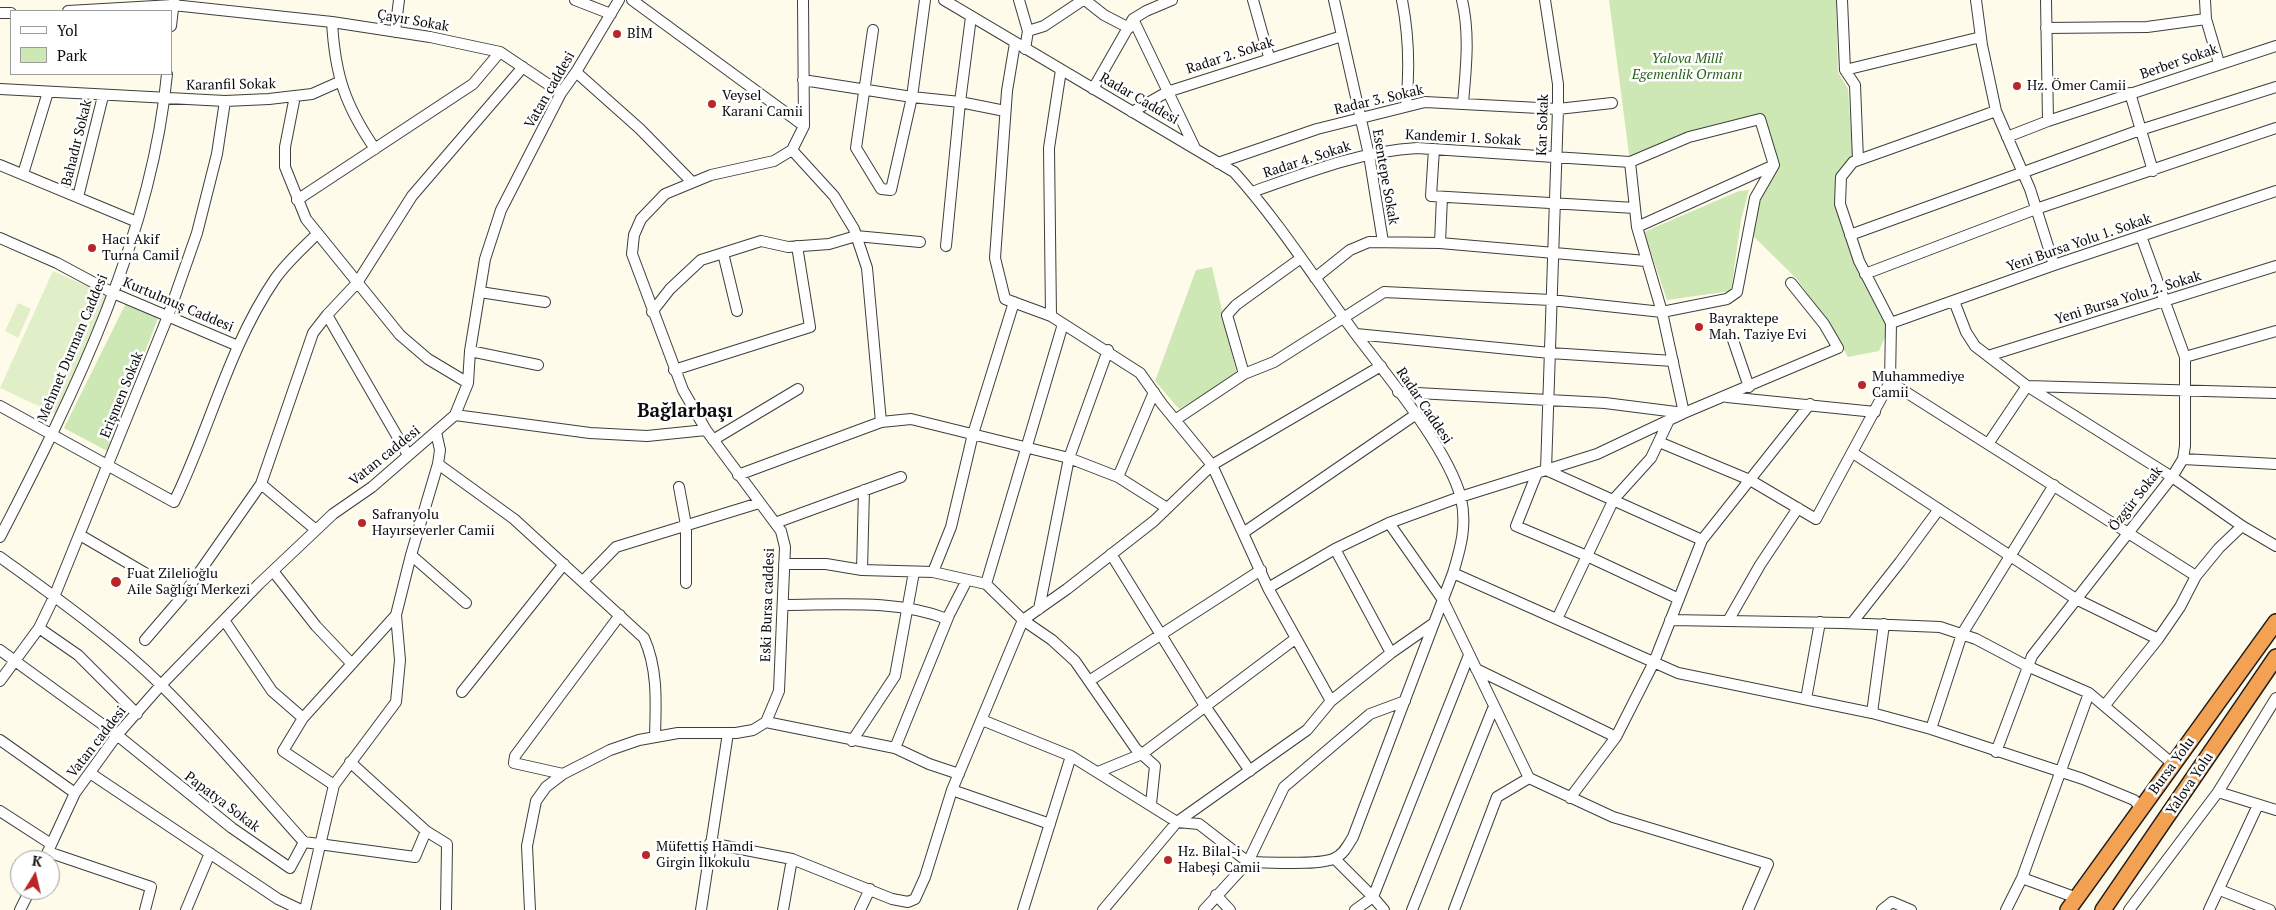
<!DOCTYPE html>
<html>
<head>
<meta charset="utf-8">
<style>
  body { margin:0 }
  #map { position:relative; width:2276px; height:910px; overflow:hidden; background:#fffbea; font-family:"PT Serif",serif }
  canvas { display:block }
  .legend { position:absolute; left:10px; top:10px; width:162px; height:65px; box-sizing:border-box; background:#fff; border:1px solid #9d9d9d; margin:0; padding:6px 9px; list-style:none; font-size:15px; color:#0b0b0b }
  .legend li { display:flex; align-items:center; gap:10px; height:25px }
  .legend b { width:25px; border:1px solid #9d9d9d }
  .north { position:absolute; left:10px; top:850px; width:50px; height:50px; box-sizing:border-box; background:#fff; border:1px solid #9d9d9d; border-radius:50%; rotate:9deg; font-size:14px; font-weight:700; line-height:20px; text-align:center; color:#0b0b0b }
  .north::after { content:''; display:block; margin:auto; width:18px; height:22px; background:#b92628; clip-path:polygon(50% 0,100% 100%,50% 72%,0 100%) }
</style>
</head>
<body>
<div id="map">
<canvas width="2276" height="910"></canvas>
<ul class="legend">
<li><b style="height:6px;background:#fff"></b>Yol</li>
<li><b style="height:14px;background:#cee8b5"></b>Park</li>
</ul>
<div class="north">K</div>
</div>
<script>
const c = document.querySelector('canvas').getContext('2d');
c.lineJoin = 'round';
function fill(path, color) { c.fillStyle = color; c.fill(path, 'evenodd'); }
function strokePath(path, color, width, dash) { c.strokeStyle = color; c.lineWidth = width; c.lineCap = dash ? 'butt' : 'round'; c.setLineDash(dash || []); c.stroke(path); }
function drawText(font, color, halo, rows, align = 'center') {
  c.font = font + ' "PT Serif",serif'; c.lineWidth = 5; c.setLineDash([]); c.textBaseline = 'middle'; c.strokeStyle = halo; c.fillStyle = color; for (const [text, x, y, turn = 0] of rows) {
    c.save(); c.translate(x, y); c.rotate((+turn || 0) * Math.PI / 180); c.textAlign = isNaN(turn) ? turn : align; if (halo) c.strokeText(text, 0, 0); c.fillText(text, 0, 0); c.restore();
  }
}
fill(new Path2D(`
  M1609,0H1836L1838,72L1848,89L1853,162L1841,178L1840,204L1850,235L1854,264L1865,274L1891,323L1879,351L1848,357L1823,315L1796,278L1749,232L1755,198L1774,165L1759,119L1689,137L1630,162Z
  M1749,190L1741,220L1731,291L1667,300L1644,232L1739,191Z
  M1212,267L1237,375L1179,409L1155,381L1196,270Z
  M126,303L158,318L107,451L64,428Z`), '#cee8b5');
fill(new Path2D(`
  M53,271L111,297L58,415L0,388Z
  M18,303L31,309L18,338L5,331Z`), '#e0efc7');
const minor = new Path2D(`
  M575,0L611,14
  M632,0L804,126
  M944,0L1234,172C1280,223 1316,281 1357,336C1389,378 1448,449 1461,498C1467,525 1461,547 1453,573L1353,837C1348,845 1344,854 1335,858C1321,866 1267,862 1248,862L1204,910
  M1019,0L1028,31L1025,49
  M1085,0L1104,15L1129,28
  M1253,0L1269,57
  M1334,0L1369,155L1383,242
  M1402,0C1409,36 1410,69 1406,106
  M1462,0C1470,34 1466,68 1463,103
  M1545,0L1558,84V109L1546,470L1702,540
  M1842,0L1845,70L1855,85L1858,160
  M1976,0L1982,45L1996,111L2030,189L2054,265
  M2046,0L2048,121
  M2205,0L2206,19L2219,63
  M68,11L173,5L332,22L430,37L500,52L561,93
  M0,13H11
  M1133,19L1194,146
  M332,22C335,75 345,105 375,149
  M171,26L174,0
  M2046,28L2147,27L2206,19
  M873,30L856,148L881,189L891,190L912,97L925,0
  M1028,31L1044,26L1083,0
  M395,32L399,0
  M1015,43L1007,91L995,258L1005,299L1051,316L1140,373L1162,404L1212,465L1268,588L1331,701
  M1845,70L1981,37
  M576,72L640,129L691,181
  M803,80L912,97L960,102L1005,111
  M0,89L225,101L269,99L312,94L339,82
  M1093,89L1133,19L1146,11L1172,0
  M2130,93L2153,171
  M295,96L285,147V167L306,219L400,335L428,359L468,383
  M1132,112L1167,92L1342,36
  M2007,137L2048,121L2276,46
  M1434,149L1431,196L1635,208
  M792,150L834,196L854,229L867,268L881,422
  M1218,163L1317,129L1425,102L1558,109L1612,103
  M0,165L137,222
  M23,174L48,92
  M1252,192C1306,173 1361,151 1417,148L1630,162L1689,137L1760,119L1774,165
  M78,197L103,96
  M297,200L473,84L500,52
  M1850,235L2140,130L2276,87
  M0,238L57,263L113,293L238,346
  M1440,243L1442,197
  M946,246L960,102L971,17
  M723,253L737,311
  M1865,274L2036,209L2276,128
  M1315,278L1350,250L1369,242L1440,243L1646,261
  M480,292L545,302
  M1954,301L1966,332L1975,346L2027,386L2172,477L2242,526L2276,546
  M652,312L670,289L701,260L761,241L788,247L829,244L856,236L920,242
  M327,315L408,455
  M1051,316L1049,148L1061,70
  M1891,323L2054,265L2276,191
  M1356,334L1550,353L1673,361
  M1732,337L1749,387
  M470,351L538,365
  M1988,356L2276,266
  M2185,357L2276,331
  M674,370L810,327L797,246
  M1244,374L1227,315L1236,305L1301,258
  M1890,382L2196,576
  M1398,392L1605,403L1684,413L1662,312L1637,227L1630,162
  M1727,397L1875,412
  M0,406L174,502C210,429 228,348 275,279C287,262 302,249 317,234
  M455,415L590,433L647,436L706,430
  M1175,420L1244,374L1274,362L1384,292L1551,300L1662,312L1727,299L1737,292L1755,198L1774,165L1637,227
  M713,440L798,389
  M1659,442L1750,480L1816,519L1890,382L1891,323L1859,261L1840,204L1841,177L1853,162L1996,111
  M1988,444L2027,386L2276,393
  M1853,453L2076,599L2158,639
  M2183,459L2276,464
  M438,464L514,519L644,638C658,669 656,703 655,736
  M1537,473L1516,526L1587,556L1679,599
  M738,475L881,422L911,419L1069,458L1118,477L1167,508
  M1118,477L1154,392
  M261,484L316,530
  M679,487L686,525V583
  M775,523L901,477
  M1389,523L1443,600L1529,778L1613,817L1768,864L1748,910
  M1243,533L1415,415
  M80,535L145,573
  M0,537C74,394 152,236 167,74
  M1335,549L1391,653
  M1111,554L1205,706L1250,771
  M411,555L466,603
  M0,557C55,597 112,637 161,685C211,734 257,790 304,842L415,857L426,831
  M784,564H826L862,570L933,572L986,584L1023,620L1052,640L1075,661L1136,749L1155,766L1151,804
  M862,570L864,490
  M273,571L316,626L351,663
  M933,572L951,527L973,434L1014,302
  M1453,573L1678,673L1872,713L1931,729L2083,779L2134,800L2141,808
  M583,581L616,547L759,503
  M986,584L1063,324
  M1268,588L1335,549L1389,523L1460,497L1597,454L1684,413L1838,348L1824,324L1791,283
  M783,605C836,605 896,599 947,619
  M1039,609L1069,458L1108,350
  M1557,619L1614,499L1651,458L1669,420
  M224,620L272,691L303,718
  M1670,620L1843,623L1940,627L1976,639L2027,666L2089,693L2174,765
  M1728,621L1760,565L1798,508
  M1852,623L1900,562L1939,509
  M39,628L78,655L137,714
  M145,640L182,597L261,484L313,333L327,315L357,283L412,196L523,67
  M0,650L117,735L232,828L290,868L304,842
  M1476,669L1616,737
  M0,681L39,628L54,597L168,316L197,233L217,154L225,101
  M1089,681L1261,570
  M462,692L564,564
  M1806,699L1820,622
  M2105,705L2158,639L2180,607L2196,576L2219,548L2242,526
  M1872,713L1884,624
  M982,720L1071,756L1177,822L1199,824L1248,862L1284,787L1370,714L1405,701
  M766,722L895,748L929,764L959,774
  M1931,729L1962,634L2054,485
  M0,740L75,793
  M852,741L895,676L914,572
  M895,748L949,615L967,580
  M1996,752L2032,656L2172,477L2183,459L2185,446V357L2141,236
  M350,762L426,831L447,844L446,910
  M1098,772L1142,754L1295,639
  M90,773L278,899L301,910
  M563,774L514,763L515,756L620,615
  M334,785L283,751L303,718L396,615
  M952,790L1050,824
  M2218,792L2276,810
  M1570,798L1616,737L1654,662L1702,540L1810,404
  M0,811L51,844
  M710,843L792,859L892,899L908,902L915,899L925,877L952,790L1023,620L1067,589L1154,521L1212,465L1381,366
  M48,852L151,887L145,910
  M1335,859L1373,897L1384,910
  M44,860L75,793L117,735L161,685L259,584L333,514L372,487L455,415L468,383L470,351L485,259L501,210L561,93L576,72L619,0
  M2220,890L2270,910
  M1216,895L1230,910
  M2077,898L2022,878L2089,693
  M20,910L30,890
  M186,910L210,853
  M305,910L334,785L396,702L400,660L396,615L411,555L438,464L440,450L436,432
  M530,910L527,846L536,801L546,787L563,774L610,750L639,740L678,733H736L753,730L766,722L779,691L785,547L781,531L706,430L683,390L632,254L634,235L641,219L665,194L711,175L774,161L792,150L804,126L803,0
  M701,910L728,733
  M783,910L792,859
  M860,910L870,889
  M1023,910L1071,756
  M1103,910L1177,822L1307,730L1331,701L1391,653L1434,623
  M1355,910L1373,897L1469,655
  M1412,910L1494,706
  M1454,910L1497,797L1529,778
  M1882,910L1892,902L1911,910
  M2006,910L2022,878
  M2129,910L2218,792L2276,698
  M2209,910L2258,805`);
const highway = new Path2D(`
  M2068,910L2276,622
  M2103,910L2276,657`);
strokePath(minor, '#3e3e3e', 12);
strokePath(highway, '#1c1c1c', 18);
strokePath(minor, '#fff', 10);
strokePath(highway, '#f3a254', 15);
for (const [x, y, r, color] of [
  [617,34,5,"#b92628"],
  [2017,86,5,"#b92628"],
  [712,104,5,"#b92628"],
  [92,248,5,"#b92628"],
  [1699,327,5,"#b92628"],
  [1862,385,5,"#b92628"],
  [362,523,5,"#b92628"],
  [116,582,6,"#b92628"],
  [646,855,5,"#b92628"],
  [1168,860,5,"#b92628"]
]) { const dot = new Path2D(); dot.arc(x, y, r, 0, 2 * Math.PI); c.fillStyle = color; c.fill(dot); strokePath(dot, '#fff', 2); }
drawText('14px', '#0b0b0b', '#fff', [
  ["Çayır Sokak",413,21,10],
  ["Radar 2. Sokak",1230,56,-18],
  ["Berber Sokak",2179,62,-19],
  ["Karanfil Sokak",231,85,-1],
  ["Vatan caddesi",550,90,-60],
  ["Radar Caddesi",1139,99,30],
  ["Radar 3. Sokak",1379,100,-13],
  ["Kar Sokak",1543,125,-88],
  ["Kandemir 1. Sokak",1463,138,3],
  ["Bahadır Sokak",77,143,-76],
  ["Radar 4. Sokak",1307,160,-18],
  ["Esentepe Sokak",1385,177,80],
  ["Yeni Bursa Yolu 1. Sokak",2079,243,-19],
  ["Yeni Bursa Yolu 2. Sokak",2128,298,-17],
  ["Kurtulmuş Caddesi",178,305,23],
  ["Mehmet Durman Caddesi",73,348,-67],
  ["Erişmen Sokak",122,395,-68],
  ["Radar Caddesi",1424,406,56],
  ["Vatan caddesi",385,456,-39],
  ["Özgür Sokak",2136,499,-52],
  ["Eski Bursa caddesi",768,605,-88],
  ["Vatan caddesi",97,742,-52],
  ["Bursa Yolu",2172,766,-54],
  ["Yalova Yolu",2190,784,-56],
  ["Papatya Sokak",222,802,37]
]);
drawText('14px', '#0b0b0b', '#fff', [
  ["BİM",627,34],
  ["Hz. Ömer Camii",2027,86],
  ["Veysel",722,96],
  ["Karani Camii",722,112],
  ["Hacı Akif",102,240],
  ["Turna Camiİ",102,256],
  ["Bayraktepe",1709,319],
  ["Mah. Taziye Evi",1709,335],
  ["Muhammediye",1872,377],
  ["Camii",1872,393],
  ["Safranyolu",372,515],
  ["Hayırseverler Camii",372,531],
  ["Fuat Zilelioğlu",127,574],
  ["Aile Sağlığı Merkezi",127,590],
  ["Müfettiş Hamdi",656,847],
  ["Girgin İlkokulu",656,863],
  ["Hz. Bilal-i",1178,852],
  ["Habeşi Camii",1178,868]
], 'left');
drawText('italic 14px', '#29621d', '#fff', [
  ["Yalova Millî",1687,59],
  ["Egemenlik Ormanı",1687,75]
]);
drawText('bold 19px', '#0b0b0b', '#fff', [
  ["Bağlarbaşı",685,412]
]);
</script>
</body>
</html>
